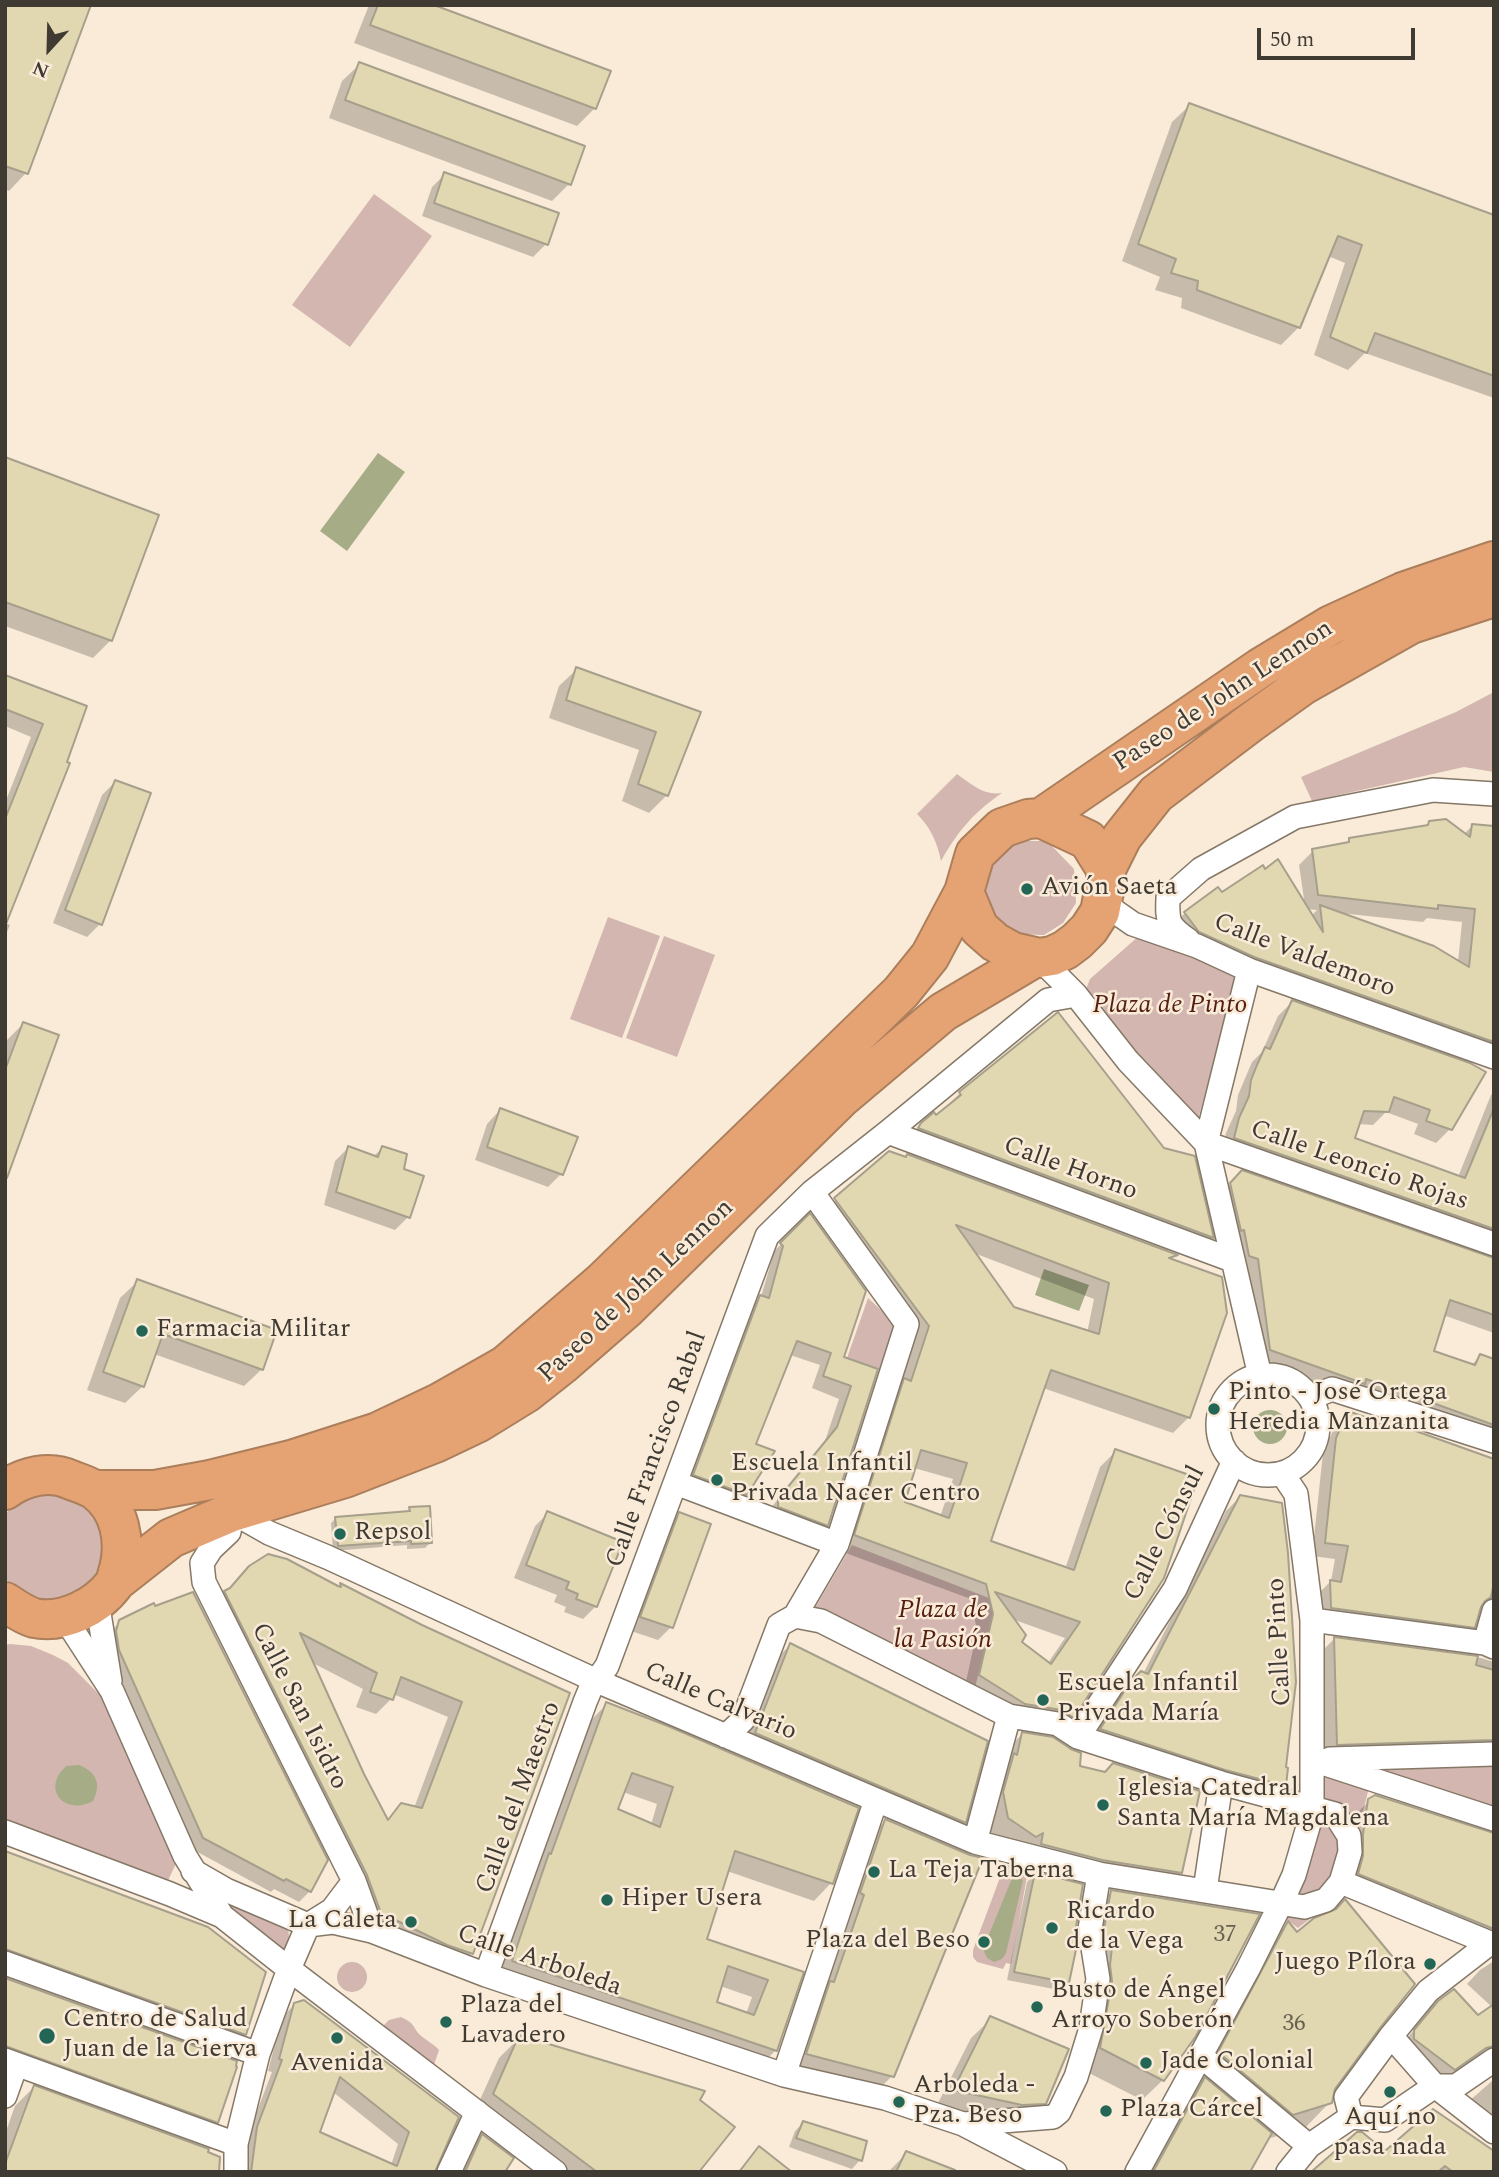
<!DOCTYPE html>
<html>
<head>
<meta charset="utf-8">
<style>
  body { margin:0 }
  #map { position:relative; width:1499px; height:2177px; overflow:hidden; background:#f9ebd8; font-family:Spectral,serif }
  canvas { display:block }
  .frame { position:absolute; inset:0; border:7px solid #3f3a32; pointer-events:none }
  .north { position:absolute; left:14px; top:14px; width:70px; height:70px; -webkit-text-stroke:5px #f9ebd8; paint-order:stroke; rotate:202deg; font-size:19px; font-weight:700; line-height:28px; text-align:center; color:#3f3a32 }
  .north::after { content:''; display:block; margin:auto; width:24px; height:32px; background:#3f3a32; clip-path:polygon(50% 0,100% 100%,50% 72%,0 100%) }
  .scale { position:absolute; left:1257px; top:28px; width:158px; height:32px; box-sizing:border-box; border:4px solid #3f3a32; border-top:0; padding-left:9px; font-size:21px; line-height:24px; white-space:nowrap; color:#3f3a32; -webkit-text-stroke:5px #f9ebd8; paint-order:stroke }
</style>
</head>
<body>
<div id="map">
<canvas width="1499" height="2177"></canvas>
<div class="frame"></div>
<div class="north">N</div>
<div class="scale">50 m</div>
</div>
<script>
const c = document.querySelector('canvas').getContext('2d');
c.lineJoin = 'round';
function fill(path, color) { c.fillStyle = color; c.fill(path, 'evenodd'); }
function strokePath(path, color, width, dash) { c.strokeStyle = color; c.lineWidth = width; c.lineCap = dash ? 'butt' : 'round'; c.setLineDash(dash || []); c.stroke(path); }
function drawText(font, color, halo, rows, align = 'center') {
  c.font = font + ' Spectral,serif'; c.lineWidth = 5; c.setLineDash([]); c.textBaseline = 'middle'; c.strokeStyle = halo; c.fillStyle = color; for (const [text, x, y, turn = 0] of rows) {
    c.save(); c.translate(x, y); c.rotate((+turn || 0) * Math.PI / 180); c.textAlign = isNaN(turn) ? turn : align; if (halo) c.strokeText(text, 0, 0); c.fillText(text, 0, 0); c.restore();
  }
}
fill(new Path2D(`
  M374,194L432,236L350,347L292,305Z
  M1494,692V772L1464,767L1312,801L1301,777L1456,712Z
  M957,774C971,784 984,796 1002,793C974,812 958,831 941,861C937,842 931,828 917,814Z
  M1009,841H1047L1074,869L1076,903L1063,923L1044,935L1011,934L980,904L981,867Z
  M608,917L660,936L622,1038L570,1019Z
  M1140,935L1239,973L1198,1119L1134,1055L1084,994L1090,979Z
  M664,936L715,955L677,1057L626,1038Z
  M868,1298L896,1324L882,1370L847,1358Z
  M51,1490L85,1500L107,1528L100,1579L72,1601H34L17,1591L5,1578V1515L14,1504Z
  M852,1545L989,1598L993,1614L974,1692L812,1613Z
  M10,1644L31,1646L53,1655L68,1663L101,1696L181,1853L163,1891L5,1824V1645Z
  M1494,1763V1812L1360,1767Z
  M1329,1772L1369,1787L1351,1861L1328,1905L1298,1928L1283,1917L1319,1775Z
  M1005,1864L1028,1871L1011,1964L1006,1963L1003,1969L977,1962L973,1957V1950Z
  M229,1905L284,1922C292,1934 289,1941 284,1953Z
  M337 1977a15 15 0 1 1 30 0a15 15 0 1 1-30 0Z
  M401,2017C415,2024 411,2024 419,2034C425,2040 433,2043 439,2050L434,2065L383,2026L389,2020Z`), '#d2b6af');
fill(new Path2D(`
  M378,453L405,472L347,551L320,531Z
  M1044,1269L1089,1285L1079,1311L1035,1295Z
  M1253 1427a17 17 0 1 1 34 0a17 17 0 1 1-34 0Z
  M79,1765C96,1772 102,1783 93,1801C72,1813 47,1799 58,1776C60,1772 63,1770 66,1766Z
  M1013,1876L1023,1880L1006,1953L1002,1959L994,1962L987,1958L983,1949Z`), '#a6ac86');
fill(new Path2D(`
  M5,5L26,173L9,191L5,189Z
  M369,5H429L595,108L577,126L354,43Z
  M360,64L569,184L552,201L329,118L342,81Z
  M1190,105L1494,217V398L1365,353L1348,370L1314,355L1345,263L1328,256L1299,327L1281,345L1181,308L1182,298L1155,290L1160,277L1122,261L1172,122Z
  M445,174L546,244L533,257L422,216L432,187Z
  M5,459L111,640L93,658L5,626Z
  M577,669L698,713L667,795L649,813L622,801L639,750L549,718L559,686Z
  M5,676L85,707L65,763L68,764L5,922V803L31,737L5,726Z
  M115,782L100,924L87,937L53,923L102,795Z
  M1430,822L1463,835L1472,826L1494,828V1046L1476,1054L1171,927L1185,913L1217,889L1222,895L1305,906L1299,865L1313,851L1344,845L1349,840L1425,827ZM1307,909L1317,910L1311,916ZM1340,913L1423,922L1427,918L1462,922L1458,962Z
  M5,923L10,925L5,937Z
  M1292,1002L1451,1059L1450,1129L1436,1143L1414,1134L1418,1124L1386,1112L1373,1125L1358,1124L1353,1139L1458,1177L1491,1095L1494,1092V1253L1222,1152L1226,1133L1236,1111L1238,1095L1252,1062L1262,1052L1278,1016Z
  M1058,1015L1163,1150L1193,1157L1212,1238L1196,1253L905,1141L922,1125L936,1117L960,1093Z
  M23,1024L57,1036L5,1179L6,1041Z
  M500,1110L576,1138L561,1174L548,1187L475,1160L487,1124Z
  M348,1148L373,1157L382,1148L408,1217L395,1230L324,1205L335,1161Z
  M889,1153L1175,1255L1170,1260L1189,1417L1173,1433L1043,1388L989,1542L1065,1569L1100,1467L1116,1451L1073,1717L1057,1733L964,1691L977,1631L971,1599L840,1551L889,1396L900,1386L914,1342L819,1215ZM974,1253L1094,1299L1087,1333L1013,1308ZM914,1468L953,1479L940,1517L903,1503ZM1012,1619L1065,1638L1048,1663L1019,1643Z
  M1242,1172L1494,1259V1333L1443,1315L1432,1352L1471,1366L1480,1356L1494,1361V1443L1350,1396L1257,1363L1217,1198Z
  M810,1216L841,1358L876,1370L827,1525L814,1537L766,1514L825,1441L839,1399L812,1388L820,1365L790,1355L754,1445L746,1494L733,1507L682,1487L748,1310L761,1297L772,1259L769,1256Z
  M138,1281L262,1369L244,1386L154,1354L143,1386L125,1403L87,1390L120,1298Z
  M1348,1413L1494,1461V1620L1483,1610H1479L1473,1627L1460,1640L1318,1621L1317,1595L1331,1581L1335,1559L1312,1556L1323,1453L1335,1426Z
  M1240,1497L1284,1768L1285,1785L1271,1799L1087,1743L1118,1697L1142,1673L1143,1674L1226,1511Z
  M410,1508L430,1543L425,1548L407,1549V1545L333,1551L331,1523L336,1518L405,1513Z
  M548,1513L596,1606L583,1619L564,1612L566,1607L554,1602L557,1595L514,1578L535,1526Z
  M680,1514L671,1627L658,1640L628,1630L666,1527Z
  M250,1567L338,1588L341,1585L421,1626L568,1694L472,1953L456,1968L366,1929L210,1608ZM311,1662L363,1689L356,1707L376,1714L391,1699L393,1694L448,1717L414,1808L402,1805L386,1821Z
  M120,1622L310,1891L299,1902L274,1889L271,1892L192,1849L108,1662V1634Z
  M1334,1639L1481,1658L1494,1662V1760L1325,1758L1321,1652Z
  M790,1645L964,1822L950,1836L742,1747L776,1659Z
  M606,1705L831,1883L814,1901L727,1871L705,1940L802,1973L776,2050L758,2068L496,1978L589,1722ZM623,1792L657,1804L651,1825L615,1810ZM720,1986L752,1997L746,2014L714,2003Z
  M1022,1734L1078,1767L1104,1774L1181,1872L1163,1890L991,1835L986,1811L1005,1752Z
  M1369,1801L1494,1835V1947L1346,1887L1355,1815Z
  M885,1821L892,2076L880,2088L795,2067L818,1995L825,1989L853,1907L848,1906L873,1833Z
  M5,1853L244,2034L232,2046L5,1965Z
  M1035,1874L1067,1982L1059,1990L1007,1980L1027,1882Z
  M1111,1892L1163,2080L1142,2100L1081,2069L1091,1912Z
  M1288,1923L1296,1935L1333,2088L1330,2102L1305,2128L1267,2139L1248,2172H1149L1193,2092L1201,2083L1195,2078L1263,1948Z
  M1494,1961V2139L1460,2109L1492,2081L1493,2077L1489,2068L1437,2085L1399,2047L1439,2002L1478,2017L1492,2007L1467,1984L1480,1970Z
  M5,1980L217,2122L204,2134L5,2062Z
  M295,2004L457,2117L435,2172H241L246,2140L272,2072L268,2071L282,2017ZM333,2092L398,2144L391,2165L317,2133Z
  M991,2019L1044,2103L1024,2122L935,2109L971,2038Z
  M520,2037L698,2100L697,2172H548L473,2115L499,2058Z
  M34,2087L206,2153L5,2172V2134L15,2106Z
  M803,2123L865,2142L860,2160L852,2169L789,2147L795,2131Z
  M482,2136L503,2172H460L471,2148Z
  M1385,2153L1494,2172H1312Z
  M906,2154L954,2172H888Z`), '#0003');
const building = new Path2D(`
  M5,5H91L28,174L5,166Z
  M378,5H434L611,71L596,109L370,25Z
  M359,62L585,146L571,185L345,100Z
  M1189,103L1494,215V376L1375,333L1367,353L1330,337L1362,245L1338,236L1300,328L1197,290L1198,281L1171,273L1176,259L1138,244Z
  M444,172L559,213L548,245L434,203Z
  M5,457L159,515L112,641L5,602Z
  M576,667L701,712L668,796L638,784L656,732L566,700Z
  M5,675L87,706L67,762L70,763L6,924L5,819L43,724L5,709Z
  M115,780L151,793L102,925L65,910Z
  M1446,819L1470,837L1472,824L1494,826V1040L1491,1041L1254,957L1199,932L1184,912L1218,887L1222,892L1263,865L1265,869L1278,859L1323,932L1320,905L1434,946L1469,967L1475,909L1438,905V909L1318,895L1312,849L1349,842V838L1428,825L1429,821Z
  M1292,1000L1470,1063L1486,1072L1452,1130L1426,1121L1430,1110L1394,1097L1389,1112L1364,1111L1355,1138L1465,1178L1494,1108V1229L1234,1138L1239,1118L1249,1096L1251,1080L1257,1065L1265,1047L1270,1049Z
  M1058,1012L1164,1148L1195,1156L1214,1238L918,1128L921,1123L934,1112L936,1115L961,1095L959,1092Z
  M23,1022L59,1035L7,1178H5V1070Z
  M500,1108L578,1137L563,1175L487,1147Z
  M348,1146L378,1157L382,1146L407,1154L404,1169L424,1176L410,1218L336,1192Z
  M889,1151L906,1157L907,1154L1178,1255L1169,1258L1222,1277L1227,1313L1190,1418L1051,1370L997,1523L991,1541L1074,1570L1115,1449L1198,1478L1164,1578L1074,1718L1061,1710L1025,1704L979,1675L993,1614L986,1584L854,1535L904,1378L911,1381L929,1326L834,1198ZM956,1225L1109,1283L1099,1334L1014,1307ZM921,1450L967,1463L949,1518L905,1502ZM995,1592L1080,1622L1051,1664L1022,1642L1026,1635Z
  M1242,1170L1494,1258V1315L1450,1300L1434,1351L1475,1365L1480,1354L1494,1359V1425L1366,1379L1365,1384L1270,1350L1258,1259L1249,1256L1244,1230L1241,1231L1230,1183Z
  M810,1213L866,1291L844,1357L878,1369L828,1526L778,1507V1499L837,1427L851,1386L823,1376L831,1353L797,1341L756,1444L775,1451L747,1495L693,1475L760,1295L769,1298L783,1246L780,1243Z
  M137,1279L277,1330L263,1370L163,1334L144,1387L103,1372Z
  M1348,1411L1398,1429L1399,1425L1413,1430L1494,1459V1583L1491,1597L1485,1601L1481,1607L1475,1628L1331,1608L1330,1580L1341,1582L1348,1546L1325,1543L1336,1438Z
  M1240,1495L1282,1503L1288,1553L1296,1682L1286,1767L1288,1768L1286,1786L1225,1770L1100,1729L1131,1681L1141,1671L1148,1674Z
  M430,1506L432,1543L411,1544V1541L338,1546L335,1517L410,1511L409,1507Z
  M547,1511L623,1542L597,1607L576,1599L578,1594L566,1589L569,1582L526,1565Z
  M679,1512L711,1524L673,1628L640,1617Z
  M268,1554L287,1559L338,1586L341,1587L340,1583L422,1625L570,1693L473,1954L447,1945L381,1913L367,1875L224,1591L230,1588L249,1566ZM300,1633L377,1673L370,1692L393,1700L401,1677L462,1702L422,1808L401,1803L388,1820L364,1774Z
  M193,1592L328,1860L311,1892L286,1879L284,1881L203,1838L119,1650L116,1631L119,1620L154,1603L155,1606Z
  M1334,1637L1478,1656L1476,1665L1494,1670V1740L1337,1745Z
  M790,1643L988,1741L966,1823L755,1733Z
  M606,1702L668,1726L859,1808L833,1884L735,1851L707,1939L804,1972L777,2051L512,1961L549,1853L551,1854ZM632,1773L673,1787L660,1827L618,1809ZM728,1966L768,1980L754,2015L717,2002Z
  M1022,1732L1053,1737L1071,1749L1081,1753L1080,1766L1105,1772L1113,1763L1200,1791L1182,1873L1102,1860L1041,1844L1043,1833L1036,1837L1008,1818L1003,1792L1014,1753L1017,1755Z
  M1375,1795L1494,1833V1929L1358,1874L1363,1856V1834L1368,1799Z
  M885,1819L970,1855L983,1858L894,2077L806,2054L830,1981L834,1982L864,1895L860,1893Z
  M5,1851L208,1927L266,1972L246,2035L5,1949Z
  M1035,1872L1083,1884L1076,1927L1078,1940L1069,1983L1014,1972Z
  M1111,1890L1260,1914L1196,2036L1164,2081L1100,2048L1112,1981L1110,1965L1112,1947L1107,1946L1104,1929Z
  M1345,1899L1415,1984L1380,2028L1335,2089L1332,2103L1293,2115L1218,2052L1288,1921L1297,1932L1314,1918L1336,1909Z
  M5,1978L237,2061L236,2066L237,2067L218,2123L5,2046Z
  M1454,1989L1478,2015L1494,2004V2046L1486,2048L1455,2070L1414,2039V2030L1438,2001Z
  M304,2000L459,2117L435,2172H251L257,2127L282,2060L279,2059L294,2003ZM340,2077L409,2132L397,2166L320,2132Z
  M990,2016L1069,2049L1046,2104L1022,2105L953,2090Z
  M519,2035L705,2091L700,2100L735,2127L699,2172H597L493,2094Z
  M1205,2077L1272,2133L1250,2172H1153Z
  M34,2085L209,2149L208,2152L220,2157L219,2172H5V2164Z
  M1433,2109L1494,2151V2172H1453L1445,2166L1438,2172H1311L1357,2132H1362L1385,2151Z
  M803,2121L867,2141L862,2161L796,2138Z
  M482,2134L514,2158L505,2172H465Z
  M759,2146L792,2172H739Z
  M906,2151L955,2170V2172H896Z`);
fill(building, '#e1d7b0');
strokePath(building, '#a59f8b', 2);
const street = new Path2D(`
  M1104,895L1113,910L1133,924L1197,946L1249,970L1494,1057
  M1188,940C1168,926 1167,922 1168,898L1201,869L1295,817L1433,790L1494,794
  M1039,958L1076,995L1128,1061L1206,1143L1494,1244
  M1249,970L1206,1143L1260,1376
  M888,1132L1232,1260
  M1218 1425a50 50 0 1 1 100 0a50 50 0 1 1-100 0Z
  M1310,1398L1332,1389L1494,1441
  M676,1483L837,1544
  M97,1601L110,1681
  M795,1616L837,1544L907,1324L812,1192
  M64,1617L112,1691L185,1856L222,1916L289,1969L555,2172
  M1312,1620L1485,1643L1494,1647
  M1485,1643L1494,1611
  M726,1736L743,1720L779,1625L795,1616
  M1078,1737L1175,1589L1234,1461
  M1330,1759L1494,1754
  M1313,1760L1494,1819
  M5,1832L170,1894L222,1916
  M975,1842L1009,1716
  M193,1871L226,1890L308,1925L333,1922L372,1931L486,1975L784,2075L885,2098L963,2124L1055,2172
  M1341,1882L1490,1943
  M1205,1890L1221,1783
  M372,1931L354,1881L204,1582L202,1563L211,1549L229,1532L232,1512L269,1533L327,1557L597,1681L975,1842L1099,1874L1304,1907L1326,1900L1341,1882L1350,1852L1349,1836L1335,1814L1221,1783L1078,1737L1058,1724L1009,1716L821,1621L795,1616
  M5,1963L258,2054
  M486,1975L585,1702L590,1690L607,1666L767,1236L812,1192L888,1132L1048,1000L1076,995
  M1391,2036L1435,2086L1494,2132
  M1201,2056L1309,2146
  M5,2060L236,2144
  M784,2075L876,1800
  M1435,2086H1456L1494,2060
  M5,2096L16,2065
  M1351,2117L1346,2097L1391,2036L1428,1991L1490,1943L1494,1944
  M1351,2117L1385,2120L1435,2086
  M964,2124L1053,2117L1059,2112L1076,2077L1091,2028L1098,1979L1090,1929L1099,1874
  M236,2172V2144L258,2054L289,1969L308,1925L332,1910L354,1881
  M449,2172L477,2112
  M1137,2172L1248,1969L1284,1897L1294,1875L1312,1813V1620L1296,1494L1282,1473
  M1288,2172L1309,2146L1351,2117`);
const highway = new Path2D(`
  M1041,818L1260,668L1331,625L1403,592L1494,561
  M1041,818L1088,840L1106,869V881L1100,912L1089,929L1077,941L1065,950L1052,956L1039,958L1013,952L995,942L979,928L964,892L975,854L1002,828L1028,819Z
  M1106,869L1122,837L1156,794L1250,723L1303,685L1411,624L1494,597
  M5,1490C24,1476 50,1470 71,1480C79,1483 89,1486 96,1491C120,1509 126,1541 119,1569C117,1574 117,1579 114,1584C97,1607 63,1624 34,1618C24,1615 14,1608 5,1602
  M95,1490H155L210,1480L291,1460L378,1432L439,1403L506,1365L601,1283L901,992L930,956L964,892
  M115,1582L171,1538L232,1512L345,1478L435,1443L479,1422L526,1393L564,1363L626,1309L841,1098L943,1012L1034,958`);
strokePath(street, '#857867', 26);
strokePath(highway, '#ab7e5c', 42);
strokePath(street, '#fff', 23);
strokePath(highway, '#e5a273', 38);
for (const [x, y, r, color] of [
  [1027,889,7,"#246656"],
  [142,1331,7,"#246656"],
  [1214,1409,7,"#246656"],
  [717,1480,7,"#246656"],
  [340,1534,7,"#246656"],
  [1043,1700,7,"#246656"],
  [1103,1805,7,"#246656"],
  [874,1872,7,"#246656"],
  [607,1900,7,"#246656"],
  [411,1922,7,"#246656"],
  [1052,1928,7,"#246656"],
  [984,1942,7,"#246656"],
  [1430,1964,7,"#246656"],
  [1037,2007,7,"#246656"],
  [446,2022,7,"#246656"],
  [47,2036,9,"#246656"],
  [337,2038,7,"#246656"],
  [1146,2063,7,"#246656"],
  [1390,2092,7,"#246656"],
  [899,2102,7,"#246656"],
  [1106,2111,7,"#246656"]
]) { const dot = new Path2D(); dot.arc(x, y, r, 0, 2 * Math.PI); c.fillStyle = color; c.fill(dot); strokePath(dot, '#f9ebd8', 2.5); }
drawText('23px', '#686152', null, [
  ["37",1225,1936],
  ["36",1294,2025]
]);
drawText('26px', '#3f3a32', '#f9ebd8', [
  ["Paseo de John Lennon",1224,697,-33],
  ["Calle Valdemoro",1304,957,21],
  ["Calle Leoncio Rojas",1359,1167,19],
  ["Calle Horno",1070,1170,20],
  ["Paseo de John Lennon",637,1292,-43],
  ["Calle Francisco Rabal",658,1450,-70],
  ["Calle Cónsul",1166,1534,-63],
  ["Calle Pinto",1281,1642,-93],
  ["Calle Calvario",720,1703,23],
  ["Calle San Isidro",298,1707,63],
  ["Calle del Maestro",520,1798,-70],
  ["Calle Arboleda",539,1962,19]
]);
drawText('26px', '#3f3a32', '#f9ebd8', [
  ["Avión Saeta",1041,889],
  ["Farmacia Militar",156,1331],
  ["Pinto - José Ortega",1228,1394],
  ["Heredia Manzanita",1228,1424],
  ["Escuela Infantil",731,1465],
  ["Privada Nacer Centro",731,1495],
  ["Repsol",354,1534],
  ["Escuela Infantil",1057,1685],
  ["Privada María",1057,1715],
  ["Iglesia Catedral",1117,1790],
  ["Santa María Magdalena",1117,1820],
  ["La Teja Taberna",888,1872],
  ["Hiper Usera",621,1900],
  ["Ricardo",1066,1913],
  ["de la Vega",1066,1943],
  ["La Caleta",397,1922,"right"],
  ["Plaza del Beso",970,1942,"right"],
  ["Juego Pílora",1416,1964,"right"],
  ["Busto de Ángel",1051,1992],
  ["Arroyo Soberón",1051,2022],
  ["Plaza del",460,2007],
  ["Lavadero",460,2037],
  ["Centro de Salud",63,2021],
  ["Juan de la Cierva",63,2051],
  ["Jade Colonial",1160,2063],
  ["Avenida",337,2065,"center"],
  ["Arboleda -",913,2087],
  ["Pza. Beso",913,2117],
  ["Plaza Cárcel",1120,2111],
  ["Aquí no",1390,2119,"center"],
  ["pasa nada",1390,2149,"center"]
], 'left');
drawText('italic 26px', '#541f12', '#f9ebd8', [
  ["Plaza de Pinto",1170,1007],
  ["Plaza de",943,1612],
  ["la Pasión",943,1642]
]);
</script>
</body>
</html>
